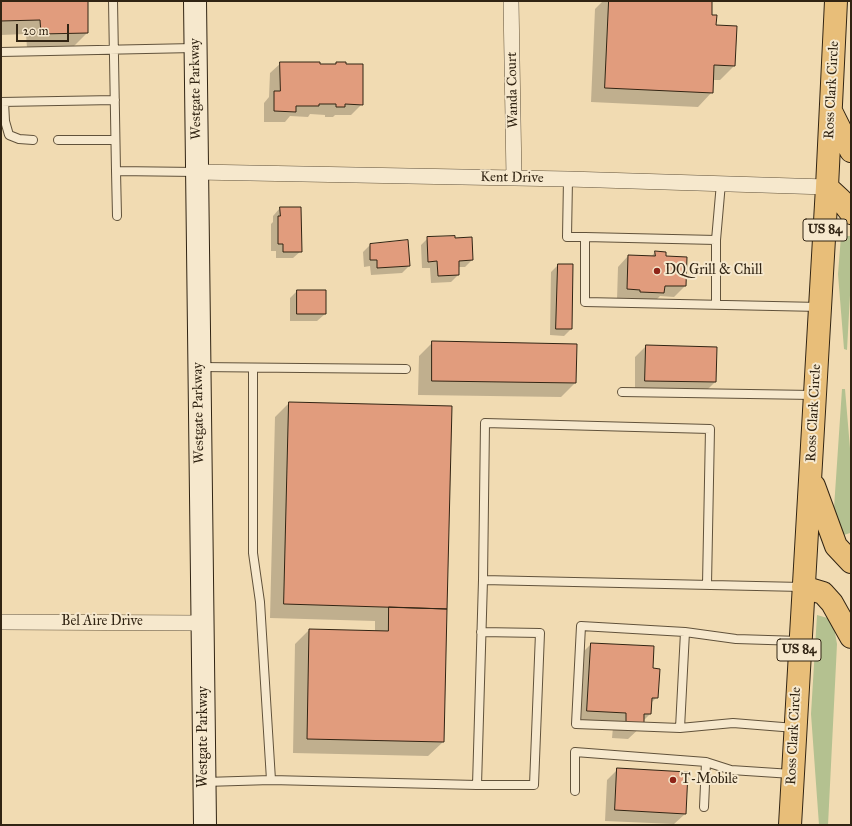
<!DOCTYPE html>
<html>
<head>
<meta charset="utf-8">
<style>
  body { margin:0 }
  #map { position:relative; width:852px; height:826px; overflow:hidden; background:#f1dbb2; font-family:"IM FELL Great Primer",serif }
  canvas { display:block }
  .frame { position:absolute; inset:0; border:2px solid #312413; pointer-events:none }
  .scale { position:absolute; left:16px; top:24px; width:53px; height:18px; box-sizing:border-box; border:2px solid #312413; border-top:0; padding-left:5px; font-size:12px; line-height:14px; white-space:nowrap; color:#312413; -webkit-text-stroke:3px #f6e8cd; paint-order:stroke }
</style>
</head>
<body>
<div id="map">
<canvas width="852" height="826"></canvas>
<div class="frame"></div>
<div class="scale">20 m</div>
</div>
<script>
const c = document.querySelector('canvas').getContext('2d');
c.lineJoin = 'round';
function fill(path, color) { c.fillStyle = color; c.fill(path, 'evenodd'); }
function strokePath(path, color, width, dash) { c.strokeStyle = color; c.lineWidth = width; c.lineCap = dash ? 'butt' : 'round'; c.setLineDash(dash || []); c.stroke(path); }
function drawText(font, color, halo, rows, align = 'center') {
  c.font = font + ' "IM FELL Great Primer",serif'; c.lineWidth = 4; c.setLineDash([]); c.textBaseline = 'middle'; c.strokeStyle = halo; c.fillStyle = color; for (const [text, x, y, turn = 0] of rows) {
    c.save(); c.translate(x, y); c.rotate((+turn || 0) * Math.PI / 180); c.textAlign = isNaN(turn) ? turn : align; if (halo) c.strokeText(text, 0, 0); c.fillText(text, 0, 0); c.restore();
  }
}
fill(new Path2D(`
  M841,236H851V277L847,350L844,349L838,274Z
  M842,389H845L851,460L850,533L841,536L834,516V508Z
  M817,615L831,619L834,627L837,644L828,825H819L811,714Z`), '#b4c190');
fill(new Path2D(`
  M1,1H87V33L73,47L27,48L26,34L1,35Z
  M603,1H711V16L734,66L720,80H713L712,92L698,107L591,102L595,9Z
  M281,63L334,65L336,63L362,104L351,115H335L333,117H325V115L310,114L308,117L290,116L285,122H264V103L269,97L270,73Z
  M280,208L301,251L293,258H276V251H271V224L273,222V216Z
  M428,238L472,260L465,267H458V275L451,282L431,283L430,268H422L421,245Z
  M407,241L409,266L402,273L371,275L370,266L364,267L363,252L370,245Z
  M655,252L665,257L685,286L674,297L660,296L653,303L617,300L618,267L628,256L651,257Z
  M558,265L571,329L564,336L550,335L551,272Z
  M297,291L325,314L317,321H290V298Z
  M433,342L575,383L561,397L418,395L419,356Z
  M646,346L716,348L715,382L704,393L635,392V357Z
  M289,403L451,407L443,742L428,756L293,753L295,644L309,630L375,631V621L270,618L275,417Z
  M591,644L653,647L652,669L657,697L650,704V714L643,721V725L628,739L612,738L613,727L573,725L577,658Z
  M618,769L685,814L674,824L605,821L607,780Z`), '#0003');
const building = new Path2D(`
  M1,1H88V33L41,34L40,20L1,21Z
  M609,1H712V15H717L716,25L737,26L735,66L714,65L713,93L605,88Z
  M280,62H320V64H336V62H346V64H363V105L345,104V107H336V104H319V106H296V112L274,111V91H280Z
  M280,207H301L302,252H283V244H278V216H280Z
  M455,236V238L472,237L473,260L459,261V275L438,276L437,261L428,262L427,237Z
  M408,240L410,266L377,268V260H370V244Z
  M655,251L666,252V256L687,257L686,286H665L664,293L640,292V290L627,289L628,255L655,256Z
  M558,264H573L572,329H556Z
  M297,290H326V314H297Z
  M432,341L577,344L576,383L432,381Z
  M646,345L717,347L716,382L645,381Z
  M289,402L452,406L447,609L284,604Z
  M389,607L447,609L444,742L307,739L309,629L388,631Z
  M591,643L654,646L653,668L660,669L658,698H652L651,714H644V725L626,724V713L587,711Z
  M617,768L688,772L686,814L615,810Z`);
fill(building, '#e19c7d');
strokePath(building, '#312413', 1);
const service = new Path2D(`
  M113,1L116,171L196,172
  M1,52L194,48
  M1,102L115,100
  M4,102L5,121L9,135L19,139L33,140
  M58,140H115
  M116,171L117,216
  M568,179L567,237H585L716,240L721,183
  M585,237V302L820,307
  M716,240V305
  M199,367L406,369
  M253,368V553L260,602L271,780
  M622,392L813,395
  M483,580L485,423L710,429L707,584
  M680,728L685,632
  M795,728L733,723L680,728L576,724L581,626L685,632L736,639L800,641
  M205,782L271,780L477,785L483,580L802,587
  M477,785H534L540,633L481,632
  M575,791V752L706,762L731,770L792,774
  M704,807L706,762`);
const minor = new Path2D(`
  M511,1L514,178
  M197,172L568,179L827,187
  M1,622L202,623`);
const secondary = new Path2D(`
  M195,1L205,825`);
const trunk = new Path2D(`
  M831,111L851,151
  M827,187L841,200L851,213
  M814,486L836,546L851,562
  M803,587L823,593L832,603L851,637
  M790,825L827,187L836,1`);
strokePath(service, '#61523b', 10);
strokePath(minor, '#61523b', 16);
strokePath(secondary, '#312413', 24);
strokePath(trunk, '#312413', 24);
strokePath(service, '#f6e8cd', 8);
strokePath(minor, '#f6e8cd', 15);
strokePath(secondary, '#f6e8cd', 22);
strokePath(trunk, '#e8be79', 22);
for (const [x, y, r, color] of [
  [657,271,4,"#8f2418"],
  [673,780,4,"#8f2418"]
]) { const dot = new Path2D(); dot.arc(x, y, r, 0, 2 * Math.PI); c.fillStyle = color; c.fill(dot); strokePath(dot, '#f6e8cd', 1.5); }
for (const [x, y, w] of [
  [825,230,44],
  [799,650,44]
]) { const box = new Path2D(); box.roundRect(x - w / 2, y - 11, w, 22, 3); c.fillStyle = '#f6e8cd'; c.fill(box); strokePath(box, '#312413', 1); }
drawText('bold 13px', '#312413', null, [
  ["US 84",825,230],
  ["US 84",799,650]
]);
drawText('14px', '#312413', '#f6e8cd', [
  ["Westgate Parkway",196,89,-91],
  ["Wanda Court",513,90,-91],
  ["Ross Clark Circle",832,90,-87],
  ["Kent Drive",512,178,1],
  ["Westgate Parkway",199,413,-91],
  ["Ross Clark Circle",814,413,-87],
  ["Bel Aire Drive",102,622],
  ["Ross Clark Circle",794,736,-87],
  ["Westgate Parkway",204,737,-90]
]);
drawText('14px', '#312413', '#f6e8cd', [
  ["DQ Grill & Chill",665,271],
  ["T-Mobile",681,780]
], 'left');
</script>
</body>
</html>
